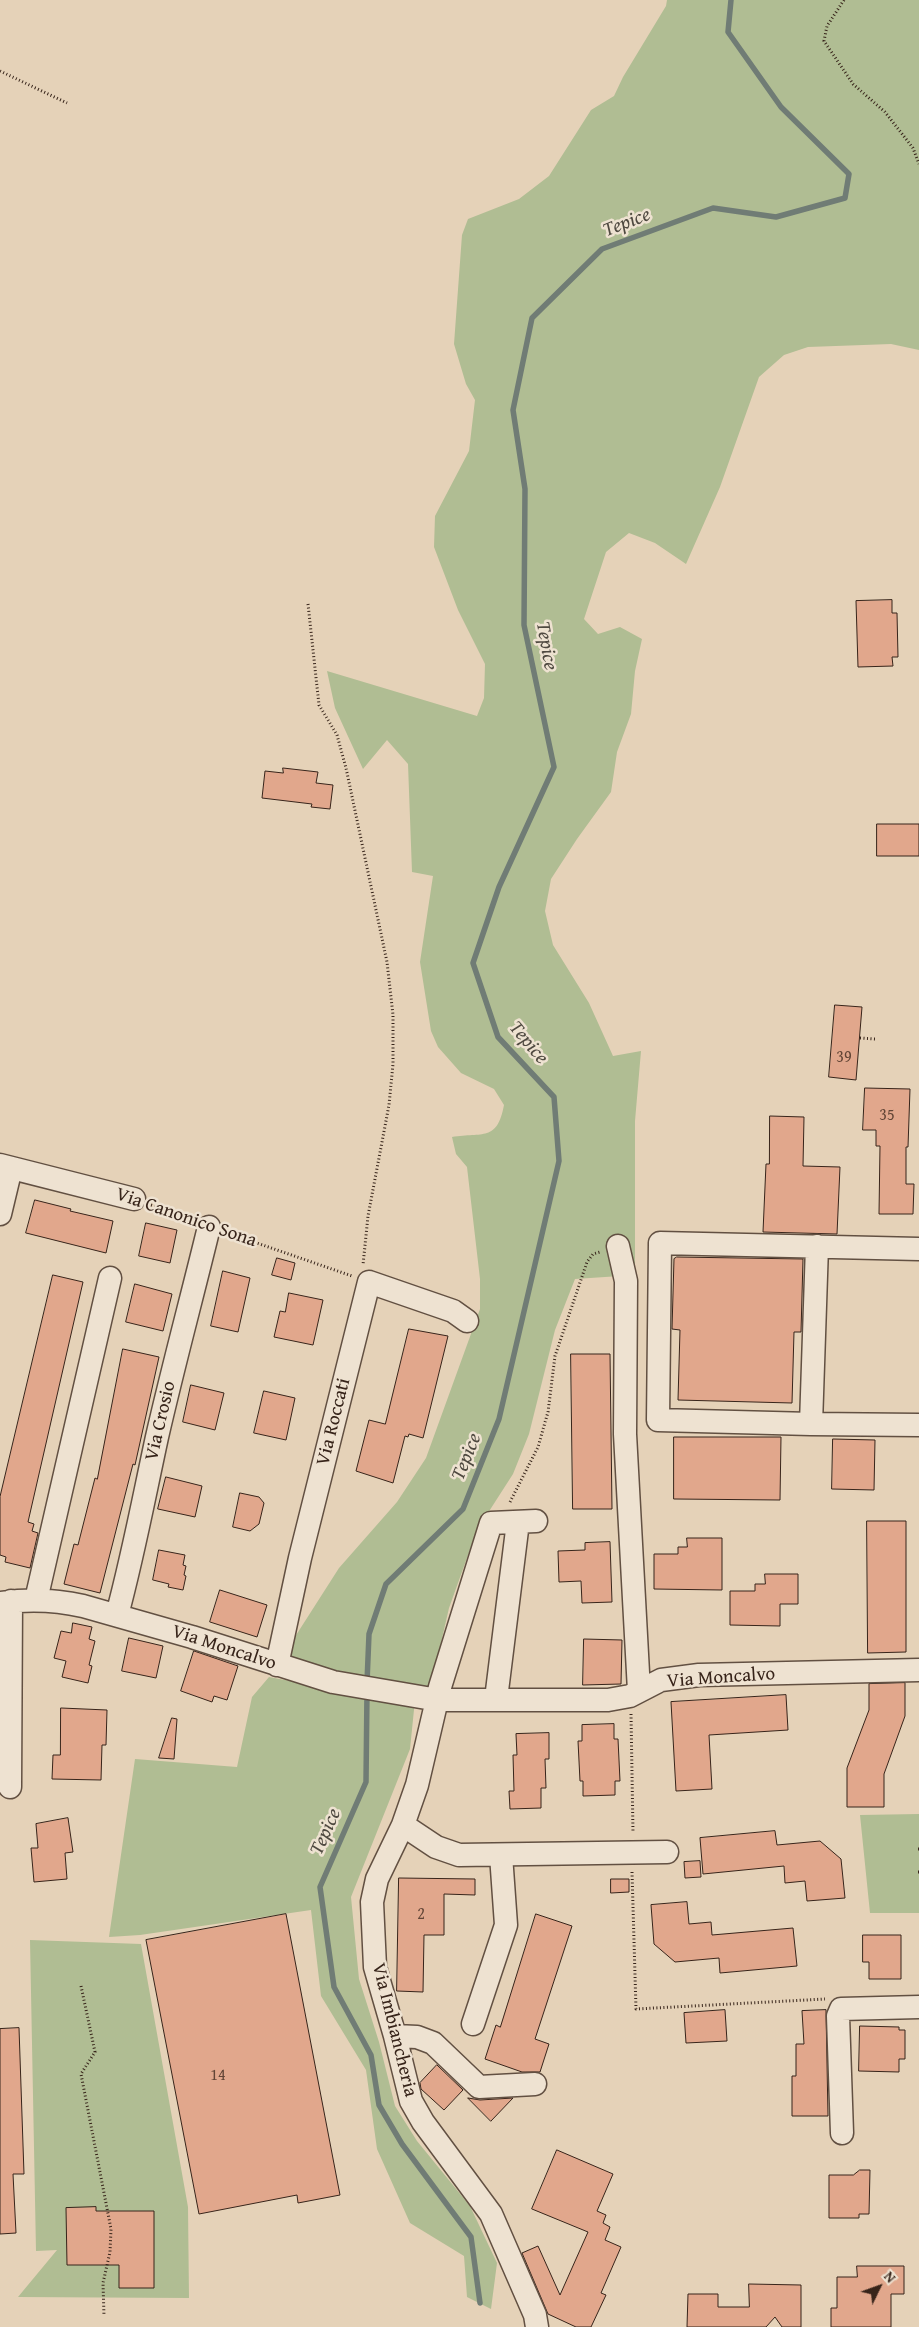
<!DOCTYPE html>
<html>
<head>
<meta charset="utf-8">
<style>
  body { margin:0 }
  #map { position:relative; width:919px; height:2327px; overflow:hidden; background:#e5d2b8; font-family:"Gentium Book Plus",serif }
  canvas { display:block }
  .north { position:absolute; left:854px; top:2262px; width:50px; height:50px; -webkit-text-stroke:4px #eee2d1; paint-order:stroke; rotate:48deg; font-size:14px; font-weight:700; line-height:20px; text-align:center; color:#37241a }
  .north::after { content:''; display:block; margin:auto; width:18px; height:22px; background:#37241a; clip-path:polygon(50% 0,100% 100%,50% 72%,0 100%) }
</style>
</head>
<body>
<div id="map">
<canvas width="919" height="2327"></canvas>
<div class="north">N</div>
</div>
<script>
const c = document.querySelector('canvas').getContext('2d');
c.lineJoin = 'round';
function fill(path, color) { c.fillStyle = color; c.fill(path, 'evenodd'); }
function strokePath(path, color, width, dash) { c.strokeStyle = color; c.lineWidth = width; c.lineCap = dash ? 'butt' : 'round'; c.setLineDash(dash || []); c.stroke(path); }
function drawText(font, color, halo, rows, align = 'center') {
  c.font = font + ' "Gentium Book Plus",serif'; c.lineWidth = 5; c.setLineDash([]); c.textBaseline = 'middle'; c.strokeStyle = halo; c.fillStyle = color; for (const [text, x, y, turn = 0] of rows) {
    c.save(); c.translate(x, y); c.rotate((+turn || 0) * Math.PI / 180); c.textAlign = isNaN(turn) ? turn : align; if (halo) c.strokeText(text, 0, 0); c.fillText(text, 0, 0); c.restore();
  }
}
fill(new Path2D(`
  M667,0H919V350L891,344L808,347L784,355L759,377L720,487L686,564L655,543L629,533L606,552L584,619L598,634L620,627L642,639L635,671L631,714L617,752L611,792L577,839L551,879L545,911L553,945L589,1003L613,1056L641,1051L635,1121V1275L575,1279L555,1330L529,1434L513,1474L477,1530L449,1608L430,1691L416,1690L410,1749L351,1897L359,1979L379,2042L395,2106L417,2141L470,2206L497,2263L491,2309L467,2297L464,2256L410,2223L377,2149L366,2070L321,1996L311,1910L140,1935L109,1937L135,1759L237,1767L252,1697L269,1677L328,1688L330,1670L284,1654L339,1568L397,1502L426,1458L480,1309V1279L467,1167L456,1154L452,1137C483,1132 497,1142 504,1105L494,1089L461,1073L438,1047L431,1031L420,962L433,876L412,872L408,764L387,740L363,769L335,708L327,671L477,716L484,698L485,664L458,610L434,547L435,516L469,451L475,400L466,384L454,344L462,235L468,219L519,199L549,176L591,110L614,96L623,77L666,6Z
  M919,1814V1913H870L860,1815Z
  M30,1940L141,1944L188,2207L189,2298L18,2297L57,2250L36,2251Z`), '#b0bd93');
strokePath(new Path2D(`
  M367,1682L369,1634L386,1584L463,1509L499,1419L559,1161L554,1097L498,1037L473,963L499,887L554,767L524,625L525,489L513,410L532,318L602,249L713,208L776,217L845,198L849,174L781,107L728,32L731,0
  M367,1692L366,1782L320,1887L334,1987L371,2055L379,2105L402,2144L471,2237L480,2303`), '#707c75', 5.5);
const building = new Path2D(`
  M892,600V613H897L898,657H892L893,666L858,667L856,601Z
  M283,768L318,772L316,783L333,785L330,809L311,807L312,804L262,798L265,771L283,773Z
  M877,824H919V856H877Z
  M835,1005L862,1007L856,1080L829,1077Z
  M865,1088L910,1089L908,1147H906V1184H914L913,1214H879L880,1146H876V1130H863Z
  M770,1116L804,1117L803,1166L840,1167L837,1234L763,1232L766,1164H769Z
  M35,1200L71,1209L70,1211L113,1221L106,1253L26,1233Z
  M146,1223L177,1230L170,1263L139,1256Z
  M677,1257L803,1259L801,1332H794L792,1403L678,1400L680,1330L672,1329L674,1259Z
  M277,1258L295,1263L291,1280L272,1275Z
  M223,1271L250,1278L238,1332L211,1326Z
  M53,1275L83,1282L28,1522L34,1524L32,1531L38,1533L30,1568L5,1562L6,1557L0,1555V1497Z
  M135,1284L172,1294L163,1331L126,1322Z
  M289,1293L323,1300L313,1345L274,1337L280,1311L285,1312Z
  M409,1329L448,1336L423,1438L409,1434L408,1437L405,1436L393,1483L356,1471L369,1420L385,1424Z
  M123,1349L159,1357L135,1465L133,1464L100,1593L64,1584L74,1544L78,1545L95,1478L97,1479Z
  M571,1354H610L612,1509H573Z
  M191,1385L224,1393L215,1430L183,1422Z
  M264,1391L295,1398L286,1440L254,1433Z
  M674,1437H781L780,1500L674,1499Z
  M833,1439L875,1440L874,1490L832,1489Z
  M166,1477L202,1486L195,1517L158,1509Z
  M240,1493L259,1497L264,1503L259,1524L250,1531L233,1527Z
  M867,1521H906V1652L868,1653Z
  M687,1538H722V1590L654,1589V1554H678V1547H687Z
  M610,1542L612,1602L582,1603L581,1581L559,1582L558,1551L585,1550V1543Z
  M159,1550L185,1555L183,1565L186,1566L184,1575L186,1576L183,1590L168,1587L169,1584L153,1580Z
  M765,1574H798V1604H780V1626L730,1625V1591H755V1584H765Z
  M220,1590L267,1605L257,1637L210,1622Z
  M73,1623L92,1627L89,1639L95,1641L89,1665L92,1666L88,1683L62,1677L66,1661L54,1658L61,1631L71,1633Z
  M129,1638L163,1646L156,1678L122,1671Z
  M584,1639L622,1640L621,1684L583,1685Z
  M194,1651L238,1666L227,1700L214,1696L212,1702L181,1691Z
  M905,1683V1716L884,1774V1807H847V1768L869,1710V1684Z
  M786,1695L788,1730L709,1735L712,1789L676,1791L671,1702Z
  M61,1708L107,1710L106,1745H102L101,1780L52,1779L53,1755H60Z
  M172,1718L177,1719L174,1759L159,1758Z
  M614,1724V1739H618L620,1781H615V1795L583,1796V1781H580L578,1741H582V1725Z
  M549,1733V1759H545L546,1788H541V1808L510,1809L509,1791H514L513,1755H517L516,1734Z
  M68,1818L73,1852L65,1853L67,1879L34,1882L31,1848H38L36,1824Z
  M775,1831L777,1845L820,1841L841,1859L845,1898L807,1901L805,1881L785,1883L784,1866L703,1874L700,1838Z
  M700,1861L701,1877L685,1878L684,1862Z
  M399,1878L475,1879V1895L444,1894V1935H424L423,1992L397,1991Z
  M611,1879H629V1892L611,1893Z
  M687,1902L689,1924L711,1922L712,1935L793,1928L797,1966L720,1973L719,1958L675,1962L654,1944L651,1905Z
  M286,1914L340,2195L298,2203L297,2195L199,2214L146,1940Z
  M536,1914L572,1926L535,2039L549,2044L540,2072H522L485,2059L496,2025L500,2027Z
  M863,1935H901V1979H869V1962H863Z
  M725,2010L727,2041L686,2043L684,2013Z
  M826,2010L828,2116H792V2076H796V2044H804L802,2011Z
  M860,2026L899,2027V2030H905V2059H899V2072L859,2071Z
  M19,2028L24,2174H13L16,2233L0,2234V2029Z
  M437,2065L463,2090L444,2110L421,2089L420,2083Z
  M468,2098L480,2100L513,2098L491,2121Z
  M557,2150L613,2174L597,2211L606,2215L603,2223L610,2227L605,2240L621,2247L601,2293L606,2295L591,2327H576L548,2314L522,2253L538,2246L560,2295L588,2232L532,2209Z
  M860,2170H870L869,2214H859V2218H829V2175H853Z
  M96,2207V2211H154V2288H119V2265H67L66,2208Z
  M857,2266H904V2294H891V2327H831V2308H837V2277H857Z
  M749,2284L801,2285V2327H782L775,2317L766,2327H687L688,2294H718V2307H749Z`);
fill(building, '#e1a78c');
strokePath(building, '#37241a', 1);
const minor = new Path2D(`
  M0,1165L134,1199
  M0,1214L11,1168
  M618,1246L626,1281L625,1434L639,1691
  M919,1249L660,1243L658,1420L811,1424L919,1425
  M811,1424L817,1246
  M536,1521L491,1523L440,1687L417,1785L403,1825L377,1879L372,1902L375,1967L395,2036L411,2101L423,2122L491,2214L535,2315L537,2327
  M36,1600L110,1278
  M0,1603C28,1599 56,1600 83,1606L192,1637L333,1682L438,1700H608L630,1696L661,1680L699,1675L919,1670
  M117,1615C133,1556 144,1497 157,1437C173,1367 192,1297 209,1227
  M277,1665L300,1558L369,1282L453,1311L467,1321
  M496,1699L518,1522
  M10,1787L11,1601
  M403,1825L436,1847L459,1855L667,1852
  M473,2024L506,1925L501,1855
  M395,2036L417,2037L433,2043L479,2087L535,2084
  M842,2133L838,2016L841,2009L919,2007`);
strokePath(minor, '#625042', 25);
strokePath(new Path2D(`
  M844,0L827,26L824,41L853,84L885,112L913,148L919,164
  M0,71L67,103
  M308,604L319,705L337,735L346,768L387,962L393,1015V1064L389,1105L368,1216L363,1265
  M860,1038L875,1039
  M151,1205L192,1219
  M228,1233L352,1276
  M510,1502L538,1447L548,1412L555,1356L587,1262L593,1254L600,1252
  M631,1714L633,1833
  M918,1849H919
  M632,1872L636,2009L825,1999
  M918,1872H919
  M81,1986L95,2052L81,2074L111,2229L110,2252L103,2283L104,2316`), '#37241a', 3, [1, 2.5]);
strokePath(minor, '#eee2d1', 22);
drawText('16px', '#624536', null, [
  ["39",844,1058],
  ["35",887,1116],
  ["2",421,1915],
  ["14",218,2076]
]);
drawText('19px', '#37241a', '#eee2d1', [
  ["Via Canonico Sona",186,1218,19],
  ["Via Crosio",161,1421,-77],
  ["Via Roccati",334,1422,-76],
  ["Via Moncalvo",224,1648,18],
  ["Via Moncalvo",721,1678,-4],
  ["Via Imbiancheria",394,2030,76]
]);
drawText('italic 20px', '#4f4940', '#eee2d1', [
  ["Tepice",627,223,-21],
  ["Tepice",546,646,80],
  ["Tepice",528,1043,50],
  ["Tepice",467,1457,-68],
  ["Tepice",326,1832,-66]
]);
</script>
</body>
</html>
